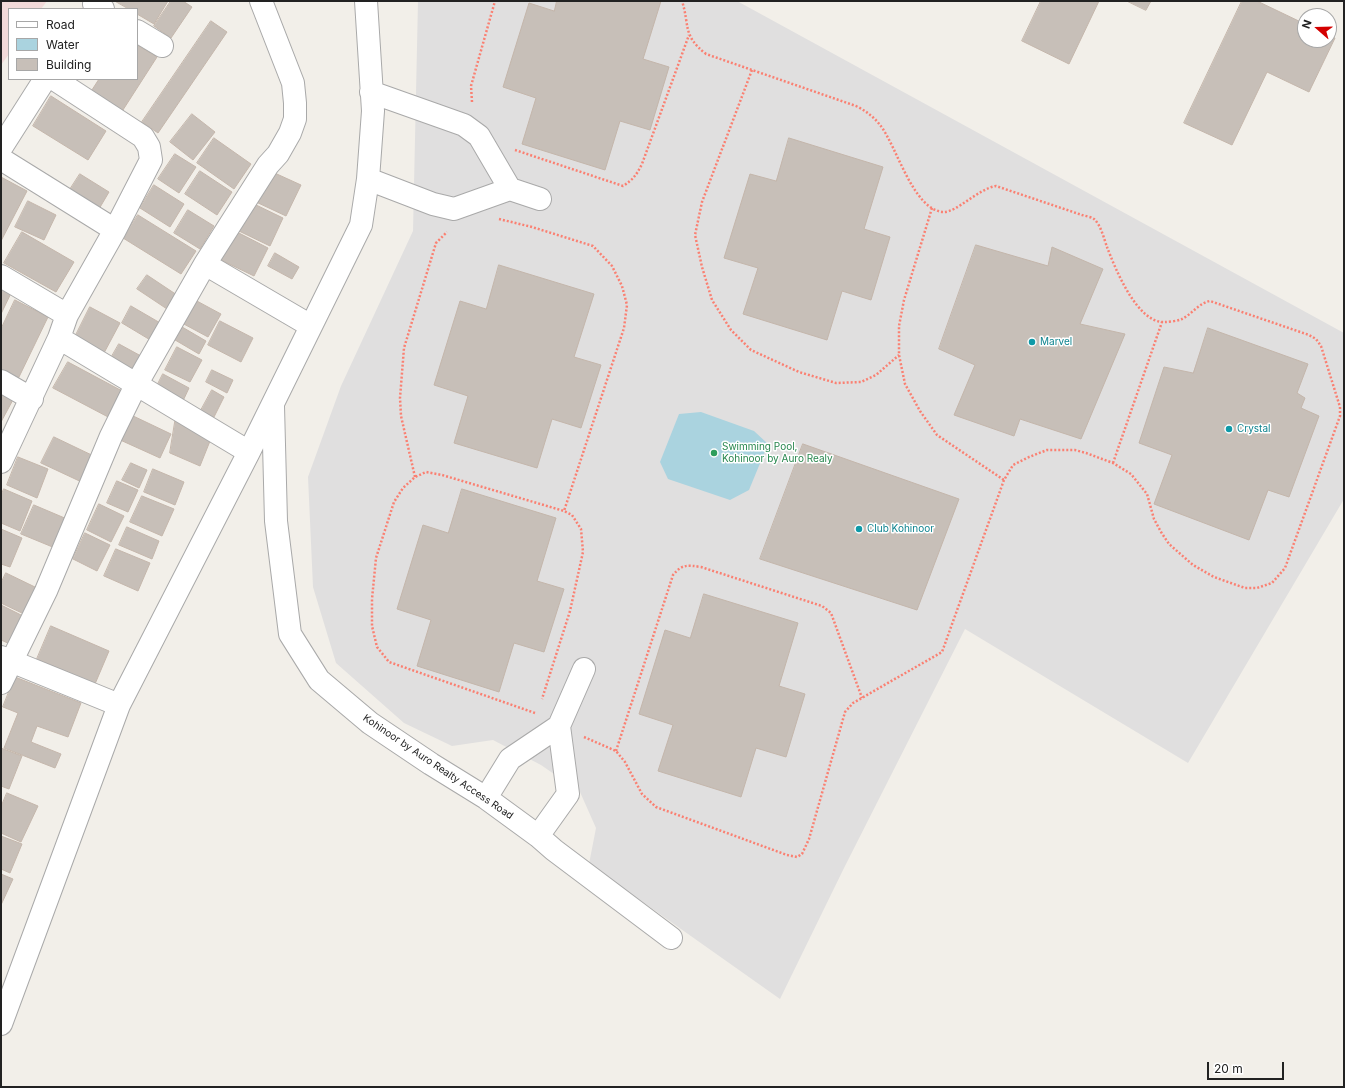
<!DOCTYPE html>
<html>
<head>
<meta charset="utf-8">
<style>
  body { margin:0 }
  #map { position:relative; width:1345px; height:1088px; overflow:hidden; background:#f2efe9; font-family:Inter,sans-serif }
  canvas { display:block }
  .frame { position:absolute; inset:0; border:2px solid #222; pointer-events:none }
  .legend { position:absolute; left:8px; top:8px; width:130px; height:72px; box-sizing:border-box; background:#fff; border:1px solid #a7a7a7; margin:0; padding:5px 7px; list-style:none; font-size:12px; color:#222 }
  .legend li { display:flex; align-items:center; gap:8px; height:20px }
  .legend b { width:20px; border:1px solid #a7a7a7 }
  .north { position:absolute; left:1297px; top:8px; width:40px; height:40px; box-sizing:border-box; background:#fff; border:1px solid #a7a7a7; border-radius:50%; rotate:290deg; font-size:11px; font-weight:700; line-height:16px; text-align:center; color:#222 }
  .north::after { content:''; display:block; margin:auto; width:14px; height:18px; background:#d40000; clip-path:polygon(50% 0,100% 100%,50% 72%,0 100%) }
  .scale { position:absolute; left:1207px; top:1062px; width:77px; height:18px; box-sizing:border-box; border:2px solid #222; border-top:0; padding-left:5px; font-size:12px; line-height:14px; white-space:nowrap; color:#222; -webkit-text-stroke:3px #fff; paint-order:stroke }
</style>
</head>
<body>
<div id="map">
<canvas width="1345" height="1088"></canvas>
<div class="frame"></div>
<ul class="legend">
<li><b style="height:5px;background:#fff"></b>Road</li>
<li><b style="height:11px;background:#aad3df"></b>Water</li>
<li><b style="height:11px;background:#c7bfb8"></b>Building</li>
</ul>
<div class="north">N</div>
<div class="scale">20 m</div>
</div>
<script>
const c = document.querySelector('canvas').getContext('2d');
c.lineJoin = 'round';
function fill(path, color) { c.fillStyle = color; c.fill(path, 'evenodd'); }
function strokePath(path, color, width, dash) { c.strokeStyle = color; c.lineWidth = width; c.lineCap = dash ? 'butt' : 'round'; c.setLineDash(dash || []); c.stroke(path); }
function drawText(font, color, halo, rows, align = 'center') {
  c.font = font + ' Inter,sans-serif'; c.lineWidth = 3; c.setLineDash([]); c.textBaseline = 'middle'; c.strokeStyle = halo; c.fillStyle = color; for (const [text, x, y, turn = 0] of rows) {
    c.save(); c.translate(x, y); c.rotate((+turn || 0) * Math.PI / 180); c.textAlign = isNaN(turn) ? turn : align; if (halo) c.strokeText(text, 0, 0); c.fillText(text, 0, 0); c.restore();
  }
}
fill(new Path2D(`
  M418,1H737L1344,333V499L1188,763L965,629L844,868L780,999L589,864L596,828L580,792L541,765L493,740L452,746L404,723L336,663L313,587L308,477L341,386L413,231Z`), '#e0dfdf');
fill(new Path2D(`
  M1,1H47L41,9H9V54L1,65Z`), '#f2dad9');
fill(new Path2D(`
  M701,412L754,431L768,444L749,490L730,500L668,479L660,462L679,414Z`), '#aad3df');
const building = new Path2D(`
  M115,1H168L154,24L137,14V9H129Z
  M171,1H183L192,7L171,38L154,26Z
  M557,1H661L643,59L669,67L650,130L620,121L605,170L522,144L536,98L503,87L529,3L554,11Z
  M1041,1H1099L1069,64L1022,41Z
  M1127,1H1151L1146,10Z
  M1242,1H1257L1305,24V40H1329V35L1335,38L1309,92L1267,72L1232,145L1184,123Z
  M211,21L227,32L158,133L142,122Z
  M137,45L157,57L121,113L90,93L99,79H137Z
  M51,96L106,131L88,160L33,126Z
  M192,114L215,132L193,160L170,142Z
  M214,138L251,164L234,189L197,163Z
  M789,138L883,167L864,229L890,237L871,300L842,291L827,340L743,314L758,268L724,258L750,174L776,181Z
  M175,154L196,167L179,193L158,179Z
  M268,170L301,185L286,216L254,201Z
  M200,171L232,192L217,215L185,194Z
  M80,174L109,192L99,209L69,191Z
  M1,177L27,191L1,241Z
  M154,185L184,204L170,227L140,208Z
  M28,201L56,215L44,240L15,227Z
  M252,203L283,218L270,246L239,231Z
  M188,210L214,226L200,249L174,233Z
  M138,215L196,251L181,274L123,238Z
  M235,231L268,248L254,276L221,260Z
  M22,232L74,262L56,292L4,263Z
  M976,245L1048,266L1052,247L1103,269L1080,324L1125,334L1081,439L1020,419L1014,436L954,415L975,365L939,349Z
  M275,253L299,267L292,279L268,266Z
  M499,265L594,294L574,357L601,365L581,428L552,419L537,468L454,443L468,396L434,385L460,301L486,309Z
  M147,275L177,295L167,309L137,289Z
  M1,284L13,289L1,314Z
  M15,300L48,317L18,379L1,371V329Z
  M195,300L221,314L208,337L182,323Z
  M131,306L162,324L152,341L122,323Z
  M90,307L120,323L104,353L75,337Z
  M220,321L253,338L241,362L208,345Z
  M177,324L206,341L199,354L170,337Z
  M1208,328L1308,364L1297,393L1305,398L1301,408L1319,416L1289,497L1268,490L1249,540L1154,504L1172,455L1139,443L1164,367L1193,373Z
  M119,344L141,356L133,371L111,358Z
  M177,347L202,360L190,382L165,370Z
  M68,362L124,392L110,418L53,388Z
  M212,370L233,380L227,393L206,382Z
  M163,374L189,388L182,403L155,390Z
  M1,389L15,396L1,422Z
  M212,390L224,397L212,421L199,414Z
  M129,414L171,434L160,458L118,439Z
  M176,416L212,436L200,466L170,453Z
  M54,437L100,459L88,485L41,463Z
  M803,444L959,499L917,610L760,559Z
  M18,457L48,469L37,498L7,485Z
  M131,463L147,470L139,488L122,480Z
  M153,469L184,482L175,505L144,492Z
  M117,481L138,490L128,512L107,503Z
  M4,489L32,501L20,531L1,523V495Z
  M462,489L556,518L537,581L564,589L544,652L514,643L499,692L417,666L431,620L397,609L423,525L448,533Z
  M142,496L174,509L162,536L130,522Z
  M99,504L124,516L111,542L87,530Z
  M34,505L67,519L55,548L21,534Z
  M127,527L159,541L152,559L119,545Z
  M1,529L22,538L10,567L1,564Z
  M85,533L110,545L97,571L73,559Z
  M116,549L150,563L138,591L104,576Z
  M6,573L37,588L24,614L1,603V583Z
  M704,594L798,623L779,686L805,694L786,757L756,748L741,797L658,771L673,725L639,714L665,630L690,638Z
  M1,605L23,616L10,644L1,640Z
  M51,626L109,651L95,684L37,659Z
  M15,677L81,703L68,737L37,726L31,742L61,754L55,768L4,748L18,713L3,707Z
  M1,748L22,756L9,789L1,786Z
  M7,793L38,806L21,842L1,833V807Z
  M1,836L22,844L10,873L1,869Z
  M1,874L13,879L1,905Z`);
fill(building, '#c7bfb8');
strokePath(building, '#c4b6ab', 1);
const street = new Path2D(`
  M94,4L103,9
  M137,31L162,46
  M371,92L464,125L479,136L510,189
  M1,148L45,79
  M1,159L115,230
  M368,179L433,204L454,209L510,189L540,199
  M205,264L311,326
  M1,276L67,315
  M59,338L249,452
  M1,381L32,399
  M273,406L276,521L290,634L319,680L370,723L431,764L486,798L538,836L554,850L671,938
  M1,462L59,338L67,315L115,230L151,160L149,147L143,137L54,79
  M1,657L119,705
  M1,683L46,591L111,436L136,385L205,264L268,165L278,154L290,133L295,119V103L293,83L261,1
  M486,798L510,759L559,726
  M538,836L568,794L559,726L584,669
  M1,1024L119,705L249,452L361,225L368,179L373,111L366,1`);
strokePath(street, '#a9a9a9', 24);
strokePath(new Path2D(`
  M752,70L702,202L695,235L702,267L712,300L731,330L751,350L799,372L836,383L861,382L876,375L899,355
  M472,102L471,86L495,1
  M515,150L623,186C633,180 637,174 642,164L689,35
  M932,208L904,300L899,326V355L905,384L920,411L937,435L1004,480
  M499,219L532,227L593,246L612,266L622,286L627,305L624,328L564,511
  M1113,463L1162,322
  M415,477L401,416L400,398L404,348L436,243L447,232
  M535,713L389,662L377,647L372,626V599L376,558L394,502L403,488L415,477L426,472L442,475L564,511L572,515L581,529L583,552L570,611L542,699
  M584,737L616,751L625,762L642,794L656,807L787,855L797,857L802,854L809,839L845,712L853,703L942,652L1004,480L1013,465L1029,457L1047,450H1075L1086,453L1113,463L1131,474L1147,494L1154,519L1161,532L1169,544L1193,565L1214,577L1245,588H1257L1272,583L1285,568L1340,416V407L1321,346L1316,339L1309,335L1210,301C1199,303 1192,314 1182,319C1177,321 1169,322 1164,322C1137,323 1115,268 1107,247C1104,239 1101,225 1094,219C1091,217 1086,216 1082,215L996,186C978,189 957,212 944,212C913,211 897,146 880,125C874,117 866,111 856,106L706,54C682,35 690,26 682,1
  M616,751L673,575C682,564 687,565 701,567L822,606L831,613L862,698`), '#fa8072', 2.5, [2, 2]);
strokePath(street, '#fff', 22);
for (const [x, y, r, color] of [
  [1032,342,4,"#0f9aa8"],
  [1229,429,4,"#0f9aa8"],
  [714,453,4,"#2e9e5b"],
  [859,529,4,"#0f9aa8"]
]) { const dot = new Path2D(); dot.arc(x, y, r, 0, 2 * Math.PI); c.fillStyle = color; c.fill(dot); strokePath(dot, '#fff', 1.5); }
drawText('10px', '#0d838f', '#fff', [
  ["Marvel",1040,342],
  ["Crystal",1237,429],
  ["Club Kohinoor",867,529]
], 'left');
drawText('10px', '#27864d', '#fff', [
  ["Swimming Pool,",722,447],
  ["Kohinoor by Auro Realy",722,459]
], 'left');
drawText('10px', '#222', '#fff', [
  ["Kohinoor by Auro Realty Access Road",438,767,34]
]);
</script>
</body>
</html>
